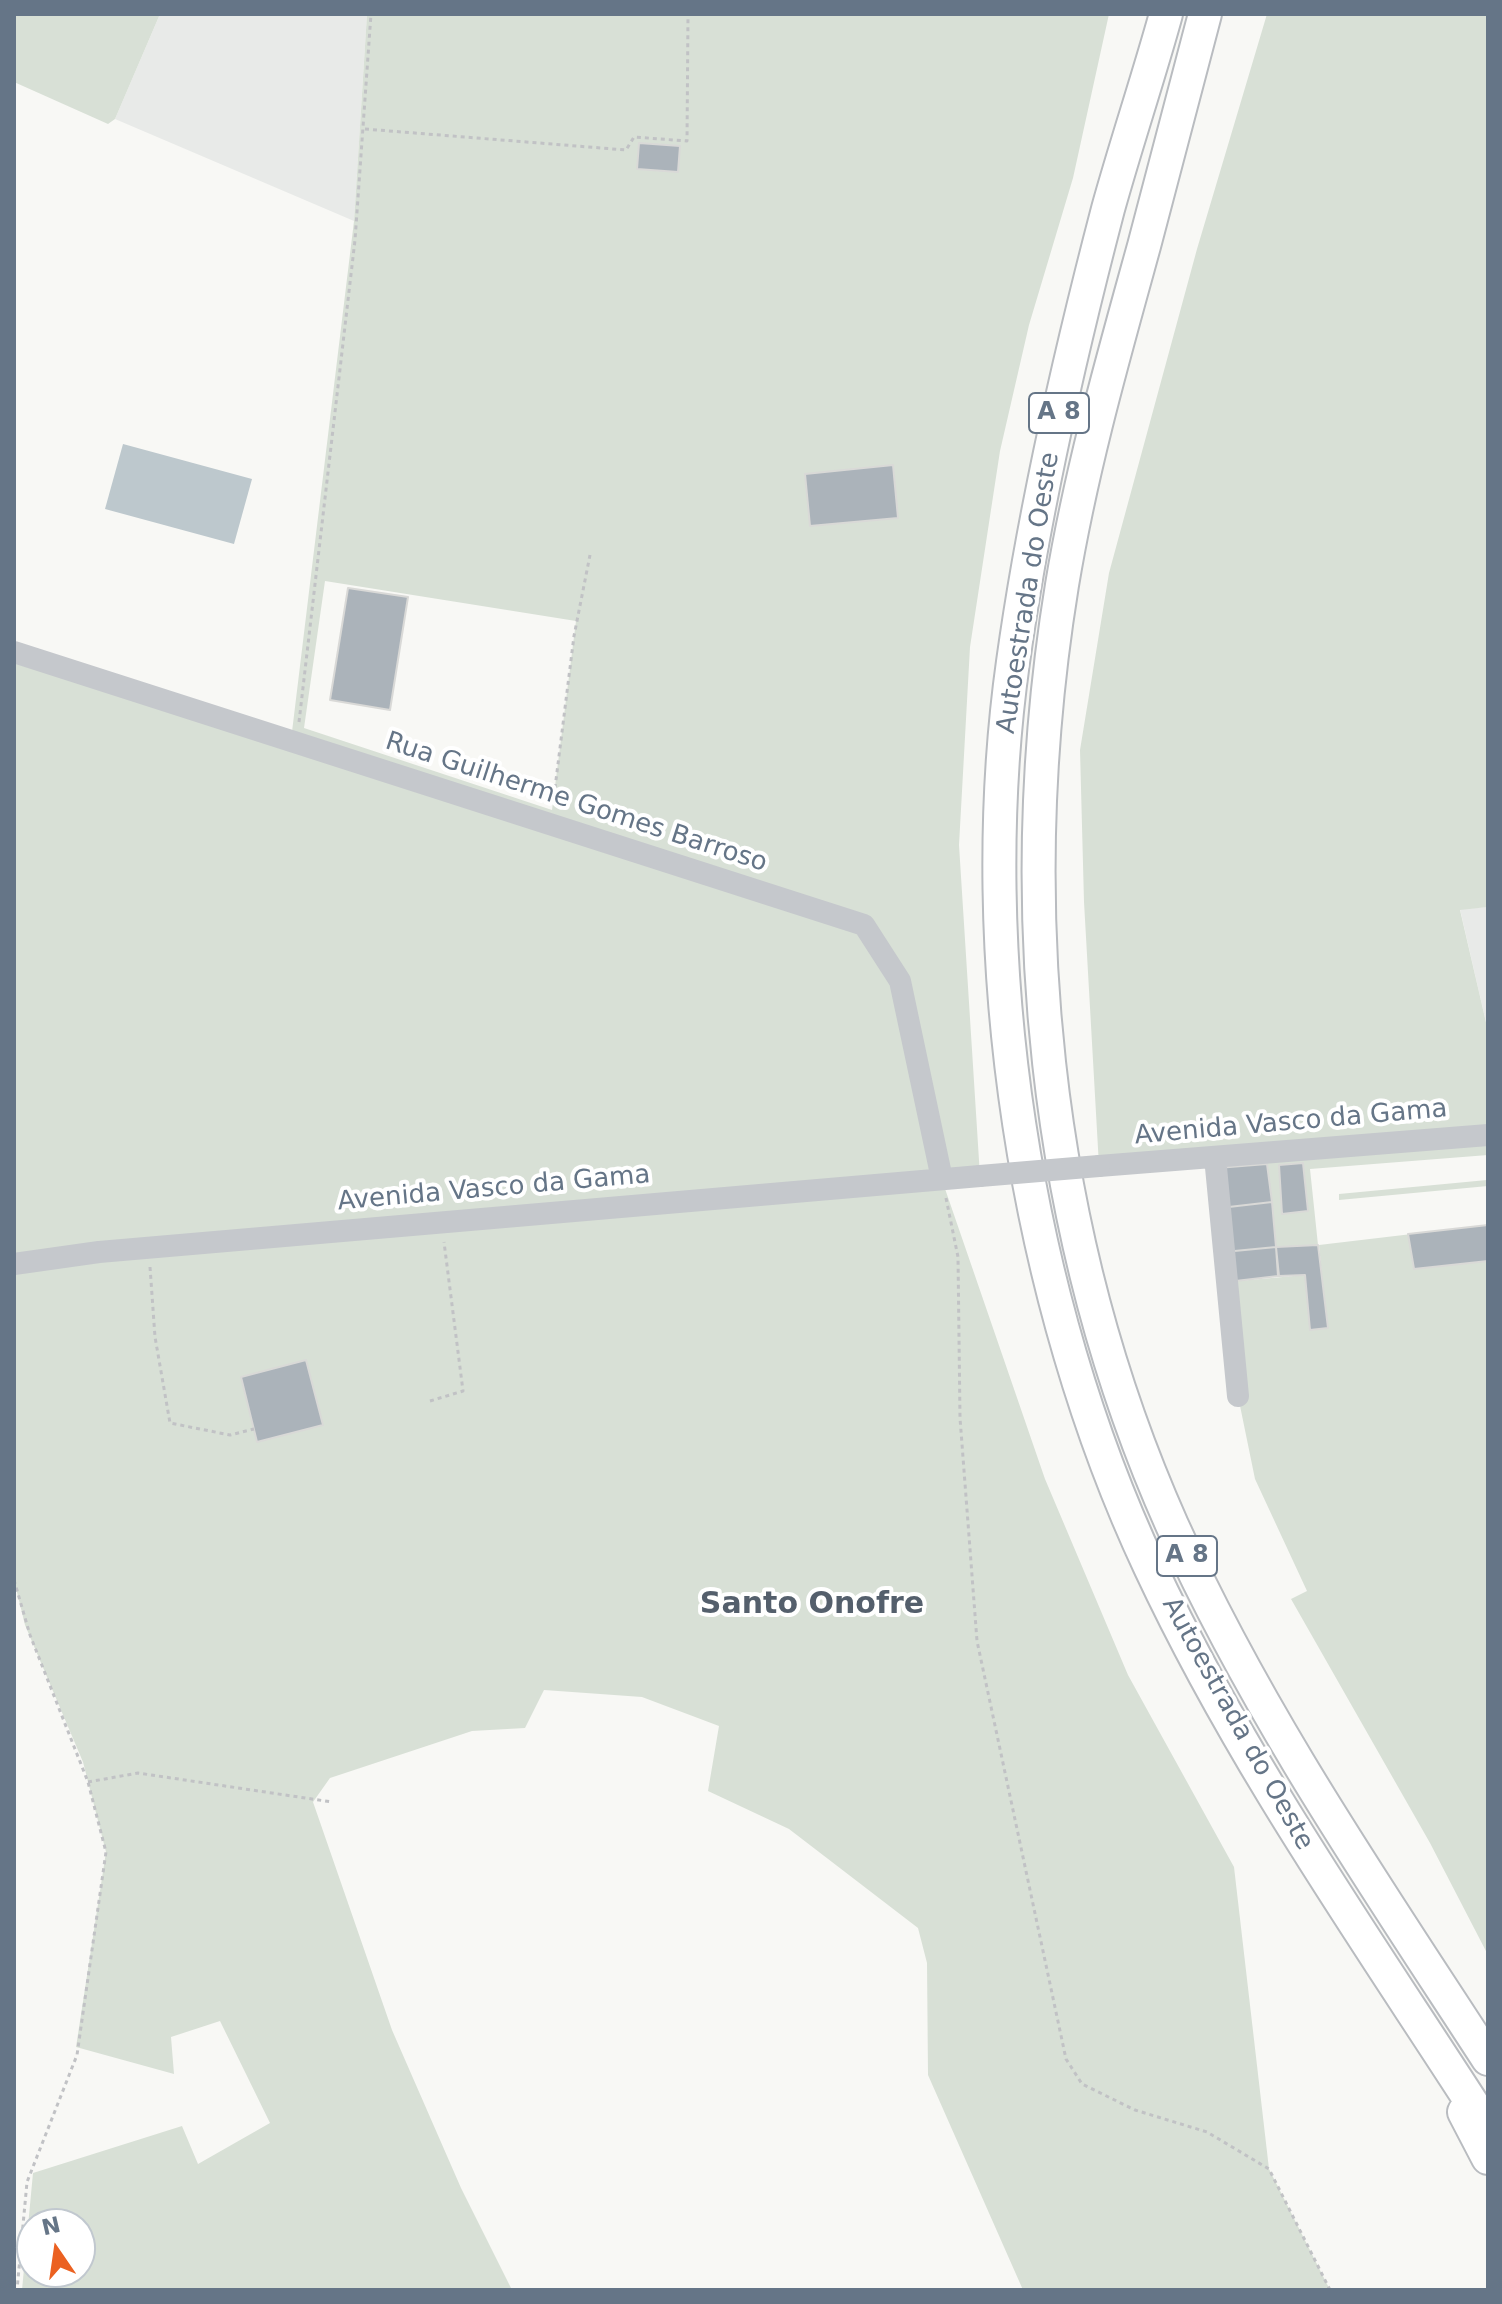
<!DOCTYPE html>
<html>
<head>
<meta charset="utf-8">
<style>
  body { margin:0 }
  #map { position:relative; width:1502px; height:2304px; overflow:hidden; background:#f8f8f5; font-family:"DejaVu Sans",sans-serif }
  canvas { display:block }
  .frame { position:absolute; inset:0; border:16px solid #657587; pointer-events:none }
  .north { position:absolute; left:16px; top:2208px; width:80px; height:80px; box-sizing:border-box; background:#fff; border:2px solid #c1c8cf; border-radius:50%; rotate:347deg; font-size:22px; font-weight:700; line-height:32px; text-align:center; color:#657587 }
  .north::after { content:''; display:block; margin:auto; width:28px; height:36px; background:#eb6121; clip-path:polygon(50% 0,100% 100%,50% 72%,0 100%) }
</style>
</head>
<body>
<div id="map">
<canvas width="1502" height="2304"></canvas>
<div class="frame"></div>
<div class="north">N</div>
</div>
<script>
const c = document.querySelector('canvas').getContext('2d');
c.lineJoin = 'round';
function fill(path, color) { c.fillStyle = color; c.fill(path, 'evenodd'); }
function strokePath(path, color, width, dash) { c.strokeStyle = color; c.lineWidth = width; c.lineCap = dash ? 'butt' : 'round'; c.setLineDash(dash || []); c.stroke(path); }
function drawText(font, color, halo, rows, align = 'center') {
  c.font = font + ' "DejaVu Sans",sans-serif'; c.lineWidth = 8; c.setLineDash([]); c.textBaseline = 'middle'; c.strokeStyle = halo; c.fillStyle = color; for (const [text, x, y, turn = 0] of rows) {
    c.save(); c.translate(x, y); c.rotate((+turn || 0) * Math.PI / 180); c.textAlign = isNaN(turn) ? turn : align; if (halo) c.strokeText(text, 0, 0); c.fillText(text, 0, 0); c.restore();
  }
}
fill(new Path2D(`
  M160,14H367L354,221L115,119Z
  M1488,907V1031L1460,909Z`), '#e8eae8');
fill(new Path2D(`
  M14,14H160L115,119L108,124L14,82Z
  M367,14H1109L1073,178L1029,325L1000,451L970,647L959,845L980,1176L942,1180L1045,1479L1128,1675L1234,1867L1269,2169L1330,2290H1023L928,2075L927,1963L918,1928L789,1829L708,1791L719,1726L642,1697L544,1690L525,1728L472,1731L330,1778L313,1802L392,2030L461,2188L512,2290H22L33,2173L182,2126L198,2164L270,2123L220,2021L171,2037L174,2074L76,2047L106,1852L83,1762L25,1625L14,1580V652L291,740L354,221ZM325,581L576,621L552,810L304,728ZM32,2224H80V2272H32Z
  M1267,14H1488V907L1460,910L1488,1031V1155L1310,1169L1318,1245L1276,1247L1266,1153L1099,1166L1084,902L1080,750L1109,573L1197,249Z
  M1487,1180L1488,1186L1339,1200V1194Z
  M1488,1225V1955L1430,1843L1291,1599L1307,1591L1255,1479L1238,1396L1227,1282L1305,1275L1310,1330L1327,1328L1319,1245Z`), '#d8e0d6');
fill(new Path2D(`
  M123,444L252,479L234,544L105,509Z`), '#bdc8cd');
const building = new Path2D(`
  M639,143L680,146L678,172L637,169Z
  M893,465L898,518L810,526L805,474Z
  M348,588L408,597L390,710L330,700Z
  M1303,1163L1308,1211L1282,1214L1279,1165Z
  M1267,1164L1272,1202L1220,1208L1217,1168Z
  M1272,1202L1276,1247L1224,1252L1220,1208Z
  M1488,1225V1261L1414,1269L1408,1234Z
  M1318,1245L1328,1328L1310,1330L1305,1275L1279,1276L1276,1247Z
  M1276,1247L1278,1276L1227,1282L1224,1252Z
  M306,1360L323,1425L257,1442L241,1377Z`);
fill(building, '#abb3ba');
strokePath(building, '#d9d9d7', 2);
const highway = new Path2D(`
  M1166,14C1148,79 1126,144 1108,209C1069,358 1034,510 1013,662C972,954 1025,1301 1150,1567C1243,1766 1370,1944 1488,2128
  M1205,14C1184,91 1165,169 1144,246C1113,358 1081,470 1062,585C1011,898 1042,1234 1172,1525C1258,1715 1375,1885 1488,2059
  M1464,2112L1488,2158`);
strokePath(highway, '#b9bcc0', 36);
strokePath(new Path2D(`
  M365,129L626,150L634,137L687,141L688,14
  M299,722L355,240L371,14
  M553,804L574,636L590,555
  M946,1198L958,1257L960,1418L977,1641L1066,2059L1082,2084L1135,2110L1207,2132L1269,2169L1330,2290
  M150,1267L155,1337L170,1423L230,1435L254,1429
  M430,1401L463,1391L444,1242
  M14,1580L30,1635L88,1782L106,1852L77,2055L27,2182L17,2290
  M88,1782L138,1773L332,1802`), '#c1c2c5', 3, [4, 4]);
strokePath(new Path2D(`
  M14,652L864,925L900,981L942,1179
  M1215,1157L1238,1396
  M1099,1166L1488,1135
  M14,1264L99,1252L980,1176`), '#c5c8cc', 22);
strokePath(highway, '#fff', 32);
strokePath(new Path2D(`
  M980,1176L1099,1166`), '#c5c8cc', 22);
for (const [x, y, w] of [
  [1059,413,60],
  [1187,1556,60]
]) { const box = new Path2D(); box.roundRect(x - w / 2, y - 20, w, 40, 6); c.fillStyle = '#fff'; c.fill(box); strokePath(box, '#657587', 2); }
drawText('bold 24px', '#657587', null, [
  ["A 8",1059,413],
  ["A 8",1187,1556]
]);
drawText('26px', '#657587', '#fff', [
  ["Autoestrada do Oeste",1029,593,-81],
  ["Rua Guilherme Gomes Barroso",576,803,18],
  ["Avenida Vasco da Gama",1291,1123,-5],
  ["Avenida Vasco da Gama",494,1189,-5],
  ["Autoestrada do Oeste",1237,1724,61]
]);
drawText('bold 30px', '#545f6c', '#fff', [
  ["Santo Onofre",812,1605]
]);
</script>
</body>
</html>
